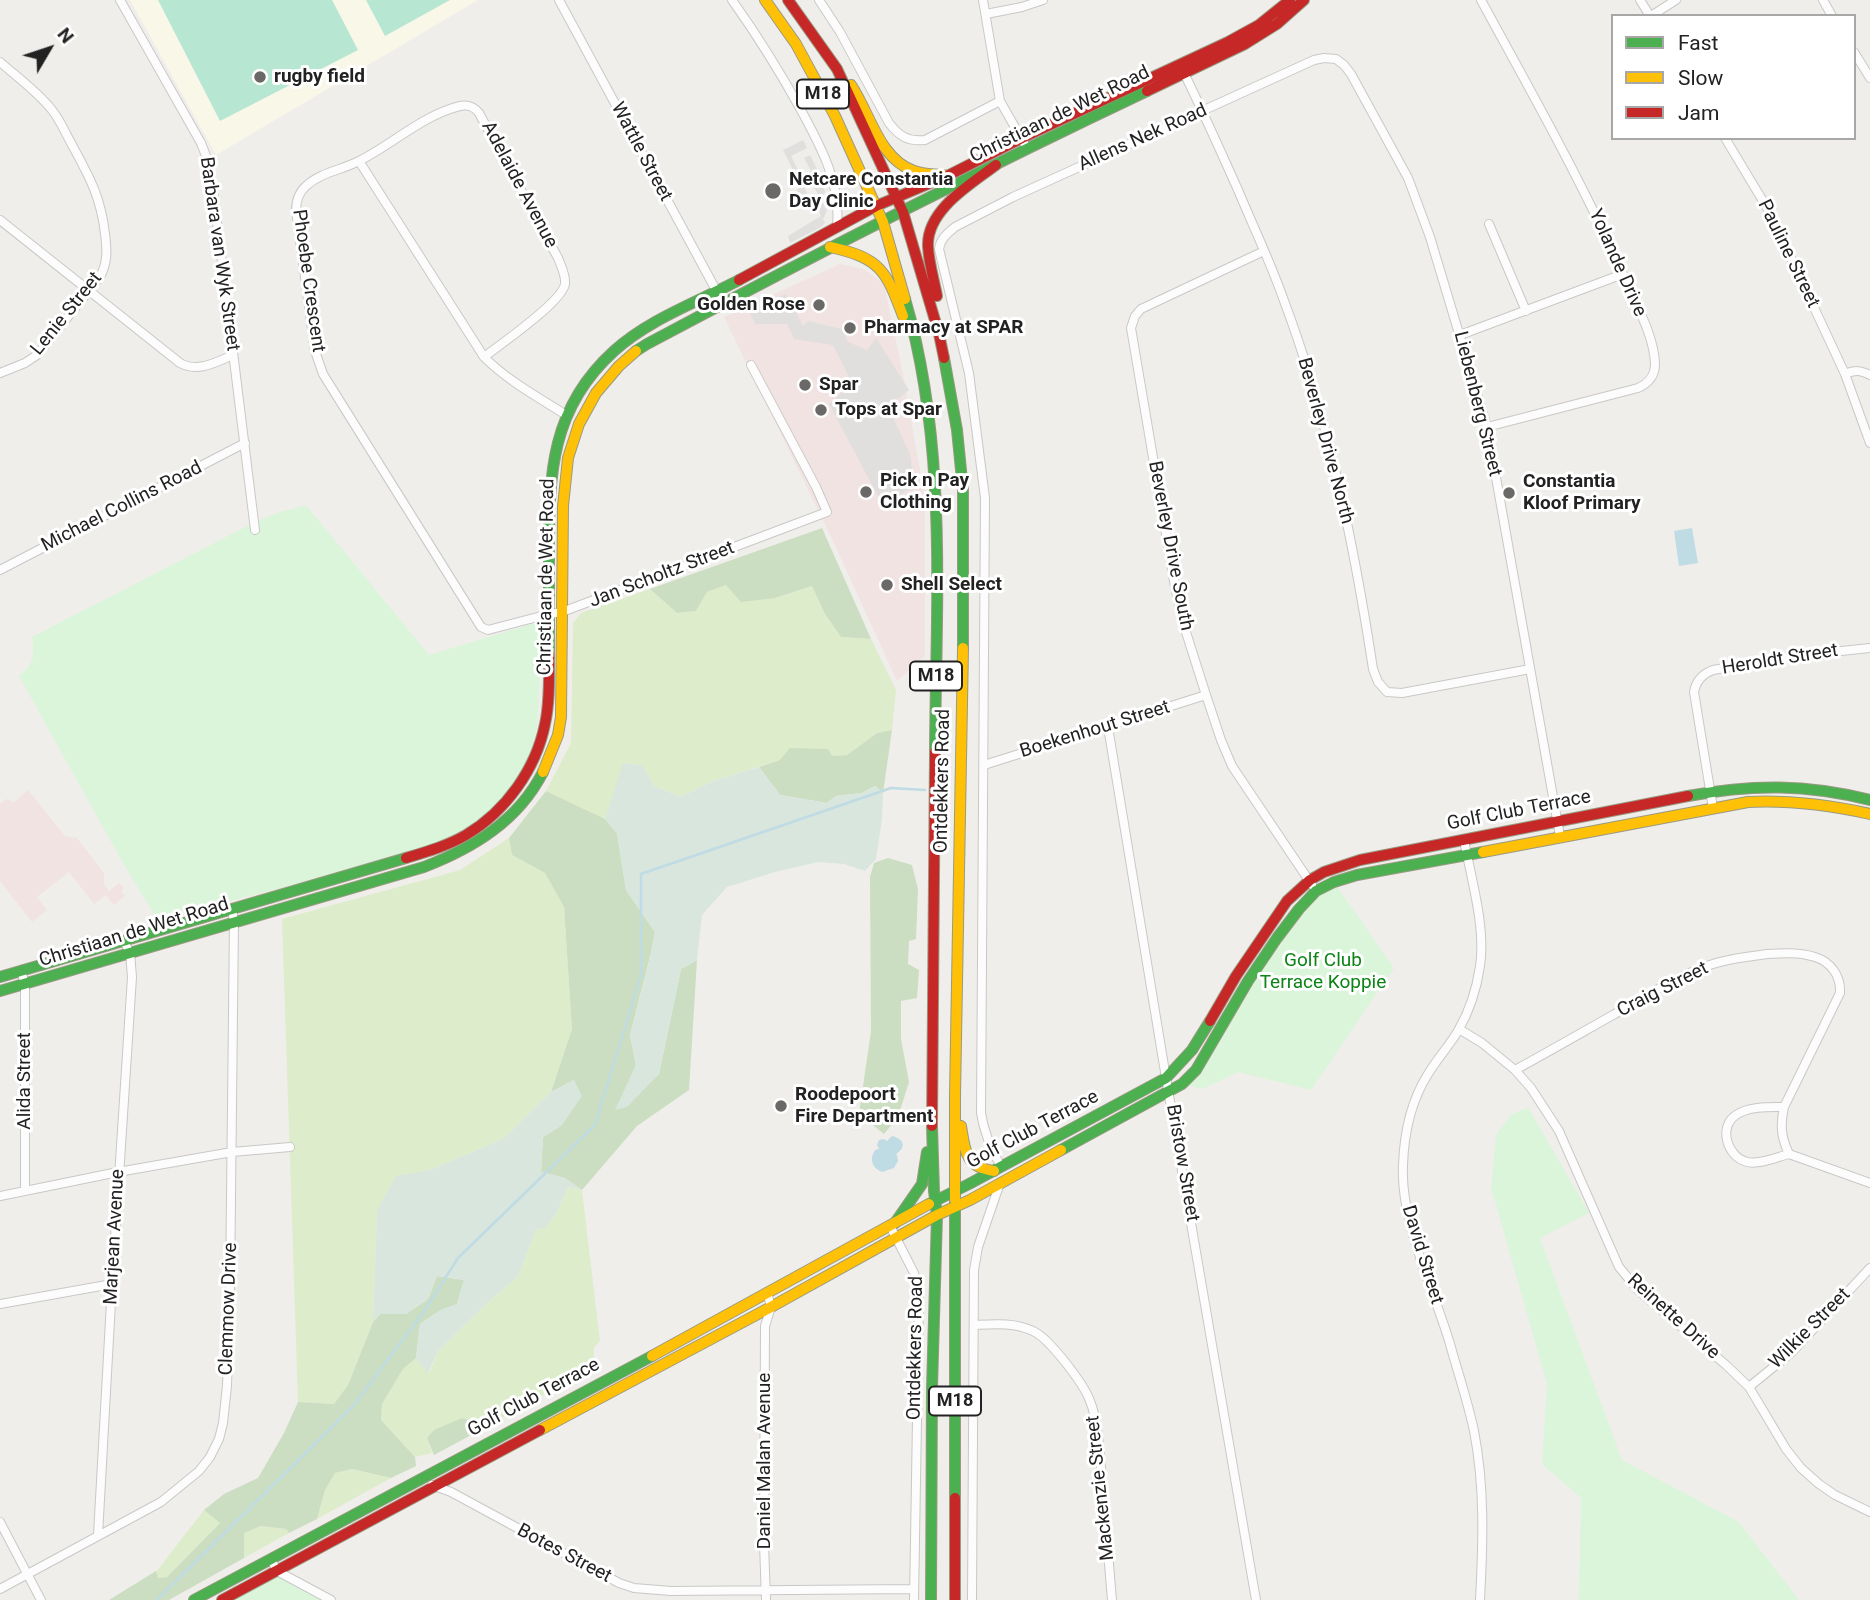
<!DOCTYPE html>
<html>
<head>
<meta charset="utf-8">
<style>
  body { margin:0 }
  #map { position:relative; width:1870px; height:1600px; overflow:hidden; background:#f0eeeb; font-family:Roboto,sans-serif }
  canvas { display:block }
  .legend { position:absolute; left:1611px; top:14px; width:245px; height:126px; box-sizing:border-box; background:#fff; border:2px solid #a7a7a7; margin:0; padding:9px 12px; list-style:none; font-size:21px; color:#222 }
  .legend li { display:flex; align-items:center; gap:14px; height:35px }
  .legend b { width:35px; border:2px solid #a7a7a7 }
  .north { position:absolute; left:14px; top:14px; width:70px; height:70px; -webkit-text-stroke:5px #fff; paint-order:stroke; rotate:51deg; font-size:19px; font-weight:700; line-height:28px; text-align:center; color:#222 }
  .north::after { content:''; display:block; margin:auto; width:24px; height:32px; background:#222; clip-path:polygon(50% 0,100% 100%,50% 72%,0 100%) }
</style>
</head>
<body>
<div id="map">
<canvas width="1870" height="1600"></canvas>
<ul class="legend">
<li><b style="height:9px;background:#4caf50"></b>Fast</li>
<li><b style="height:9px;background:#ffc107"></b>Slow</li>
<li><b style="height:9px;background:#c62828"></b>Jam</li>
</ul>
<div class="north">N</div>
</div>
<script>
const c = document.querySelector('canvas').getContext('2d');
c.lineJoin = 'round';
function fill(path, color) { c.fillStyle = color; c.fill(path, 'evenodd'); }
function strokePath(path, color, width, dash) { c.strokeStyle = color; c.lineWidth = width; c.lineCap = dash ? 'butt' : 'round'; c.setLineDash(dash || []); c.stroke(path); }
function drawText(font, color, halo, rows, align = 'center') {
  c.font = font + ' Roboto,sans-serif'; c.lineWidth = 6; c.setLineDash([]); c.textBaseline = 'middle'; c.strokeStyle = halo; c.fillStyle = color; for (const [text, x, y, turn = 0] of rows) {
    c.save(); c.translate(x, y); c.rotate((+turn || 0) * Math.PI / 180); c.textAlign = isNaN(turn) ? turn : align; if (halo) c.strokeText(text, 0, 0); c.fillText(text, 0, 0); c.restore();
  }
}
fill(new Path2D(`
  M840,264L864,269L884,284L903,374L925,499V656L897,681L833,541L724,317Z
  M28,790L65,836L77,838L104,873V884L109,891L119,883L124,888L121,891L125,896L114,905L106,895L94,904L69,872L37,897L47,910L32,922L0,881V804L6,799L14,802Z`), '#f1e3e1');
fill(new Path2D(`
  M130,0H478L216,155Z`), '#f8f7e8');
fill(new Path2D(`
  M726,585L775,598L812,586L825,614L841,637L871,639L896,690L892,730L877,733L847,755L780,760L713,781L681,797L654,786L642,765L624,763L605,819L546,791L571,743L573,623L581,613L650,589L677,613L696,611L707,592Z
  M509,838L512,855L545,873L564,907L572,1029L551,1092L503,1139L430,1170L396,1177L377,1212L373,1322L348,1385L334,1404L298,1402L282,919L460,870Z
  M568,1187L582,1190L600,1341L594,1347V1366L488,1426L462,1418L427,1438L432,1453L415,1457L381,1420L382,1404L403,1369L416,1358L429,1373L438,1351L484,1306L518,1276L536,1229L545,1228L556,1214Z
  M352,1469L391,1478L317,1519L325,1490L335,1473Z
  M204,1510L221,1522L167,1577L158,1578L156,1572Z
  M261,1526L286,1529L289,1533L244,1558V1533Z`), '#ddeccb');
fill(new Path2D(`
  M822,528L871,639L841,637L825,614L812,586L775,598L741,602L726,585L707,592L696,611L677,613L650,589Z
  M892,730L883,793L875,786L862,793L836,796L827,803L780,795L759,767L780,760L790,748L828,749L832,756L847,755L877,733Z
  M546,791L605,819L617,833L626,890L655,932L651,953L630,1035L636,1065L616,1110L659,1074L681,969L697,960L689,1090L637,1126L582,1190L565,1178L541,1172L543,1137L562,1125L574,1080L551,1092L572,1029L564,907L545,873L512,855L509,838Z
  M888,858L912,865L918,889L916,939L909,941L908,964L919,970L917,998L901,1001V1039L909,1082L898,1117L884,1134L859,1114L871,1031L870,877L874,863Z
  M437,1276L464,1280L457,1304L441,1310L420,1324L416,1358L403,1369L382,1404L381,1420L415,1457L416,1466L391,1478L352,1469L335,1473L325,1490L317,1519L289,1533L286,1529L261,1526L244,1533V1558L169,1600H109L156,1571L158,1578L167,1577L220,1523L204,1510L224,1494L258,1478L284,1433L298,1402L334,1404L348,1385L373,1322L380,1314H406L428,1299Z
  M462,1418L488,1426L434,1455L427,1438L434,1430Z`), '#cbdec1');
fill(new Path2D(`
  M623,763L642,765L654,786L681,797L713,781L759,767L780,795L827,803L836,796L862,793L876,786L883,793L882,819L876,859L865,871L844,864L818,862L775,872L727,887L702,915L697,960L681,969L659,1074L627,1107L615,1110L636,1065L630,1035L651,953L655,932L626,890L617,834L605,819Z
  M574,1080L582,1096L562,1125L543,1137L541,1172L565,1178L582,1190L568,1187L556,1214L545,1228L536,1229L518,1276L484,1306L438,1351L428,1373L416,1358L420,1324L441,1310L457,1304L464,1280L437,1276L428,1299L406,1314H380L373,1322L377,1211L396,1176L430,1170L503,1139L551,1092Z`), '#d9e6de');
fill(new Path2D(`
  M306,505L429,655L538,622L540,673L537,729L527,763L509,793L477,822L419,852L158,920L124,865L19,676C35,663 34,656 32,637L257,521L277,513Z
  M1334,882L1394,968L1311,1090L1238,1072L1203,1089L1182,1084L1299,909Z
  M1528,1107L1589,1213L1540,1238L1622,1460L1739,1522L1799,1600H1579L1581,1498L1542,1464L1547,1384L1491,1187L1496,1135L1511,1115Z
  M279,1576L324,1600H233Z`), '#daf5da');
fill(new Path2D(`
  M158,0H332L358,50L220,121Z
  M366,0H450L385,36Z`), '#b7e6d2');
fill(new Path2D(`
  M803,140L807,148L791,156L801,176L808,197L802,201L796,191L801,186L783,150Z
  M810,155L817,169L814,171L825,191L824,195L820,197L827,211L823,219L825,223L821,227L790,243L788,236L821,216L813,199L819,196L809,179L808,173L811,171L804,158Z
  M786,294L803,326L808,321L842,329L848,342L867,350L876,338L909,390L888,407L910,454L915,486L883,505L829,404L852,383L833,345L794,339L787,324H755L749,310Z`), '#e0dfde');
fill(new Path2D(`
  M1692,528L1698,563L1679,566L1674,531Z
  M892,1136C904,1139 907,1147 896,1154L897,1155L898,1161L894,1168L882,1172C872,1168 869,1159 875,1150L879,1149L877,1145L879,1140L884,1139L887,1141Z`), '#bfdbe3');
strokePath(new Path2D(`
  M157,1600L354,1405L425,1310L458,1258L595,1125L641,975V874L891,788L925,790`), '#bfdbe3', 2.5);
const street = new Path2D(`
  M120,0L201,143L208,161L213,190L255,530
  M559,0L723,303
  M732,0C757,35 780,72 801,110C821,147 841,183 837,226
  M819,0L840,32L889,123C899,136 908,142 925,140L1000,101
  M983,0L1000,101L1024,143
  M1481,0C1531,92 1583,183 1625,279C1636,305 1654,335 1655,364C1655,376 1649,383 1638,388L1487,427
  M1640,0L1650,16
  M1823,0L1832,16
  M986,14L1022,7L1043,0
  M1651,16L1676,0
  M1854,52L1870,78
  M0,62C17,77 38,92 52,110C60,120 65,132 71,143C89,176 101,197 105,234C107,250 108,262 100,277L37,355L25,363L0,373
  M1182,69C1202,109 1220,150 1238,190C1253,226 1270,261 1283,298C1328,417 1354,544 1373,669L1378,682L1387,692L1402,693L1530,669
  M1725,138L1769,211L1845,374L1870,443
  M359,161L484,357C508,381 538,397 566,415
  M0,220L180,363C198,373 216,362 233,355
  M1489,224L1526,311
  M1264,251L1141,309L1135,316L1131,328L1175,587L1185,629L1206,695L1221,740L1232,766L1312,885
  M1460,335L1623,274
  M484,357C501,344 562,302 565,284C566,275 561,266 558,258L479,113C474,107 469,104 460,106C423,115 393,144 359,161C342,170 321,172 306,186C298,193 296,201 296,211L315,351L323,374L481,627L488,630L549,614L562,612L827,512L816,487L751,365
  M1845,374C1855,370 1860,370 1870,375
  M0,570L245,443
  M1108,727L1166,1078L1256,1600
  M984,765L1206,695
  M1713,808L1694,692C1696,681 1702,674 1713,670L1794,656L1870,648
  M1464,840C1471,878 1486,928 1480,966C1477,987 1469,1012 1458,1031C1449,1046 1437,1059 1428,1074C1411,1101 1404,1135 1403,1165C1400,1222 1434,1290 1450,1344C1458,1373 1468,1402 1474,1431C1485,1487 1483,1544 1480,1600
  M21,971L25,984V1191
  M1459,1029L1482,1043L1515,1070L1531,1088L1559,1131L1619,1267L1638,1290L1726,1365L1749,1387L1786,1449L1801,1468L1819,1484L1835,1495L1870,1512
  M1515,1070C1548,1052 1581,1033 1613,1015C1641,999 1669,981 1699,969C1720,960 1744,957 1767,954C1783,953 1799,952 1815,957C1831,962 1841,976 1840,993L1784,1107C1780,1125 1781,1137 1789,1154L1870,1183
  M1784,1107C1770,1107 1749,1106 1736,1115C1718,1127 1727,1157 1747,1162C1759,1165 1777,1157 1789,1154
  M1001,1167C991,1149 984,1133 981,1113L985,498L969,373L939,249C940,239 948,233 955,227L1013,197L1314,60L1324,58L1336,59L1344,65L1351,74L1408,178L1430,237L1487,427L1560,836
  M0,1196L118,1172L232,1152L290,1147
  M890,1226L914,1273L919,1299L914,1600
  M0,1304L112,1284
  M974,1325C994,1324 1014,1322 1033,1331C1049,1338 1084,1384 1090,1401C1096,1415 1097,1430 1099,1444L1112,1600
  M1749,1387L1792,1352L1870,1268
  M432,1485L451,1492L619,1583L634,1588L671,1591L914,1589
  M0,1522L41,1600
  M98,1535L112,1284L132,977L130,953L124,941
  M271,1559L277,1571L331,1600
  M0,1589L161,1502L199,1471L210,1457L219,1439L223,1423L227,1386L230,1289L234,921L232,909
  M766,1600L764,1543L765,1326L771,1307L767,1292
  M972,1600L974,1270L978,1247L1000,1183`);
const fast = new Path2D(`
  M905,299C948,445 936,602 935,752
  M636,351L647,344C812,256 978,171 1147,91
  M944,358L957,430L963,490V648
  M549,654C549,620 549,586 549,552C549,473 551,408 614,351C649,319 698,302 739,280
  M1688,796C1752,784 1807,784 1870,800
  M0,977L406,858
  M0,991L424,867C473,848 518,821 543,772
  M1061,1150L1182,1084L1196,1070L1248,981L1277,938L1299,909L1316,891L1334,882L1357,875L1483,852
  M955,1200V1498
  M929,1204L969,1184L1166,1078L1192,1050L1210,1021
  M895,1223L922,1184L927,1152
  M194,1600L652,1356
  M931,1600L932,1388L937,1215L934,1191L932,1126`);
const slow = new Path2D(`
  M765,0L796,44L835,116L883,222L905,299
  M851,85C870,113 879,159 914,171C925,175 936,174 947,176
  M830,247C880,258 886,270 903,316
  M543,772L558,735L561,717L563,506L568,458L579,424L596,393L619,366L636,351
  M1483,852L1748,802C1790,800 1829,805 1870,814
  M961,1126C965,1151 965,1167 994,1171
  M955,1200V1095L963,648
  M652,1356L929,1204
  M540,1430L771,1307L937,1215L970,1200L1061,1150`);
const jam = new Path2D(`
  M788,0L837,69L903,212L939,334L944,358
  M1147,91L1245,44L1277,24L1304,0
  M739,280L876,206L947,176L1022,138L1228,42L1259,25L1290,0
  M937,296C934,280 929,263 928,247C926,210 971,184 996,165
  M406,858C426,852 447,846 466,835C506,811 536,769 545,724C550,702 549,676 549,654
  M1210,1021L1236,976L1287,901L1310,880L1324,872L1360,860L1688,796
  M932,1126L935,752
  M955,1498V1600
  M222,1600L540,1430`);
strokePath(street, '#c9c8c7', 10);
strokePath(fast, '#999a82', 12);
strokePath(slow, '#999a82', 12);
strokePath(jam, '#999a82', 12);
strokePath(street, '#fdfcfc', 8);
strokePath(fast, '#4caf50', 10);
strokePath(slow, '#ffc107', 10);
strokePath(jam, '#c62828', 10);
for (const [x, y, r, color] of [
  [260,77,7,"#6a6968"],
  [773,191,9,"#6a6968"],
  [819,305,7,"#6a6968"],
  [850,328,7,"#6a6968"],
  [805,385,7,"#6a6968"],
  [821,410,7,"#6a6968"],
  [866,492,7,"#6a6968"],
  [1509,493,7,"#6a6968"],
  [887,585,7,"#6a6968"],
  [781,1106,7,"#6a6968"]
]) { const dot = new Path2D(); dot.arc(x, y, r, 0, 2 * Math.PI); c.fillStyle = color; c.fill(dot); strokePath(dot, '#fff', 2.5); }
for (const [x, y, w] of [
  [823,94,52],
  [936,676,52],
  [955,1401,52]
]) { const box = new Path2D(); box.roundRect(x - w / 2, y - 14.5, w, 29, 5); c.fillStyle = '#fff'; c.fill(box); strokePath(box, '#222', 2); }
drawText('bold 18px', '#222', null, [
  ["M18",823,94],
  ["M18",936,676],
  ["M18",955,1401]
]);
drawText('bold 19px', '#222', '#fff', [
  ["rugby field",274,77],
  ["Netcare Constantia",789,180],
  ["Day Clinic",789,202],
  ["Golden Rose",805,305,"right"],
  ["Pharmacy at SPAR",864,328],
  ["Spar",819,385],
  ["Tops at Spar",835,410],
  ["Pick n Pay",880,481],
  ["Clothing",880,503],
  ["Constantia",1523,482],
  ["Kloof Primary",1523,504],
  ["Shell Select",901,585],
  ["Roodepoort",795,1095],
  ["Fire Department",795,1117]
], 'left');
drawText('19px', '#222', '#fff', [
  ["Christiaan de Wet Road",1060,115,-26],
  ["Allens Nek Road",1143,138,-24],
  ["Wattle Street",641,152,62],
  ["Adelaide Avenue",519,185,62],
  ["Barbara van Wyk Street",219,254,82],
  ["Pauline Street",1788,254,64],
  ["Yolande Drive",1617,263,66],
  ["Phoebe Crescent",308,281,82],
  ["Lenie Street",67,314,-51],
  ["Liebenberg Street",1477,404,76],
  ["Beverley Drive North",1325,441,75],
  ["Michael Collins Road",122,507,-27],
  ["Beverley Drive South",1170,546,79],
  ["Jan Scholtz Street",662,575,-21],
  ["Christiaan de Wet Road",547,577,-89],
  ["Heroldt Street",1780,660,-9],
  ["Boekenhout Street",1095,730,-17],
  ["Ontdekkers Road",943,781,-89],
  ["Golf Club Terrace",1519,811,-11],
  ["Christiaan de Wet Road",134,933,-17],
  ["Craig Street",1663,990,-27],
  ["Alida Street",25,1081,-90],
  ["Golf Club Terrace",1033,1130,-28],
  ["Bristow Street",1182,1163,80],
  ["Marjean Avenue",115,1237,-87],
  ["David Street",1422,1255,73],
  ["Clemmow Drive",229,1309,-88],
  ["Reinette Drive",1673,1317,42],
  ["Wilkie Street",1810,1329,-45],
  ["Ontdekkers Road",916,1348,-89],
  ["Golf Club Terrace",534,1398,-28],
  ["Daniel Malan Avenue",765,1461,-90],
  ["Mackenzie Street",1101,1488,-96],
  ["Botes Street",564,1554,28]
]);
drawText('19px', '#0c8416', '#fff', [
  ["Golf Club",1323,961],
  ["Terrace Koppie",1323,983]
]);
</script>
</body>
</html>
